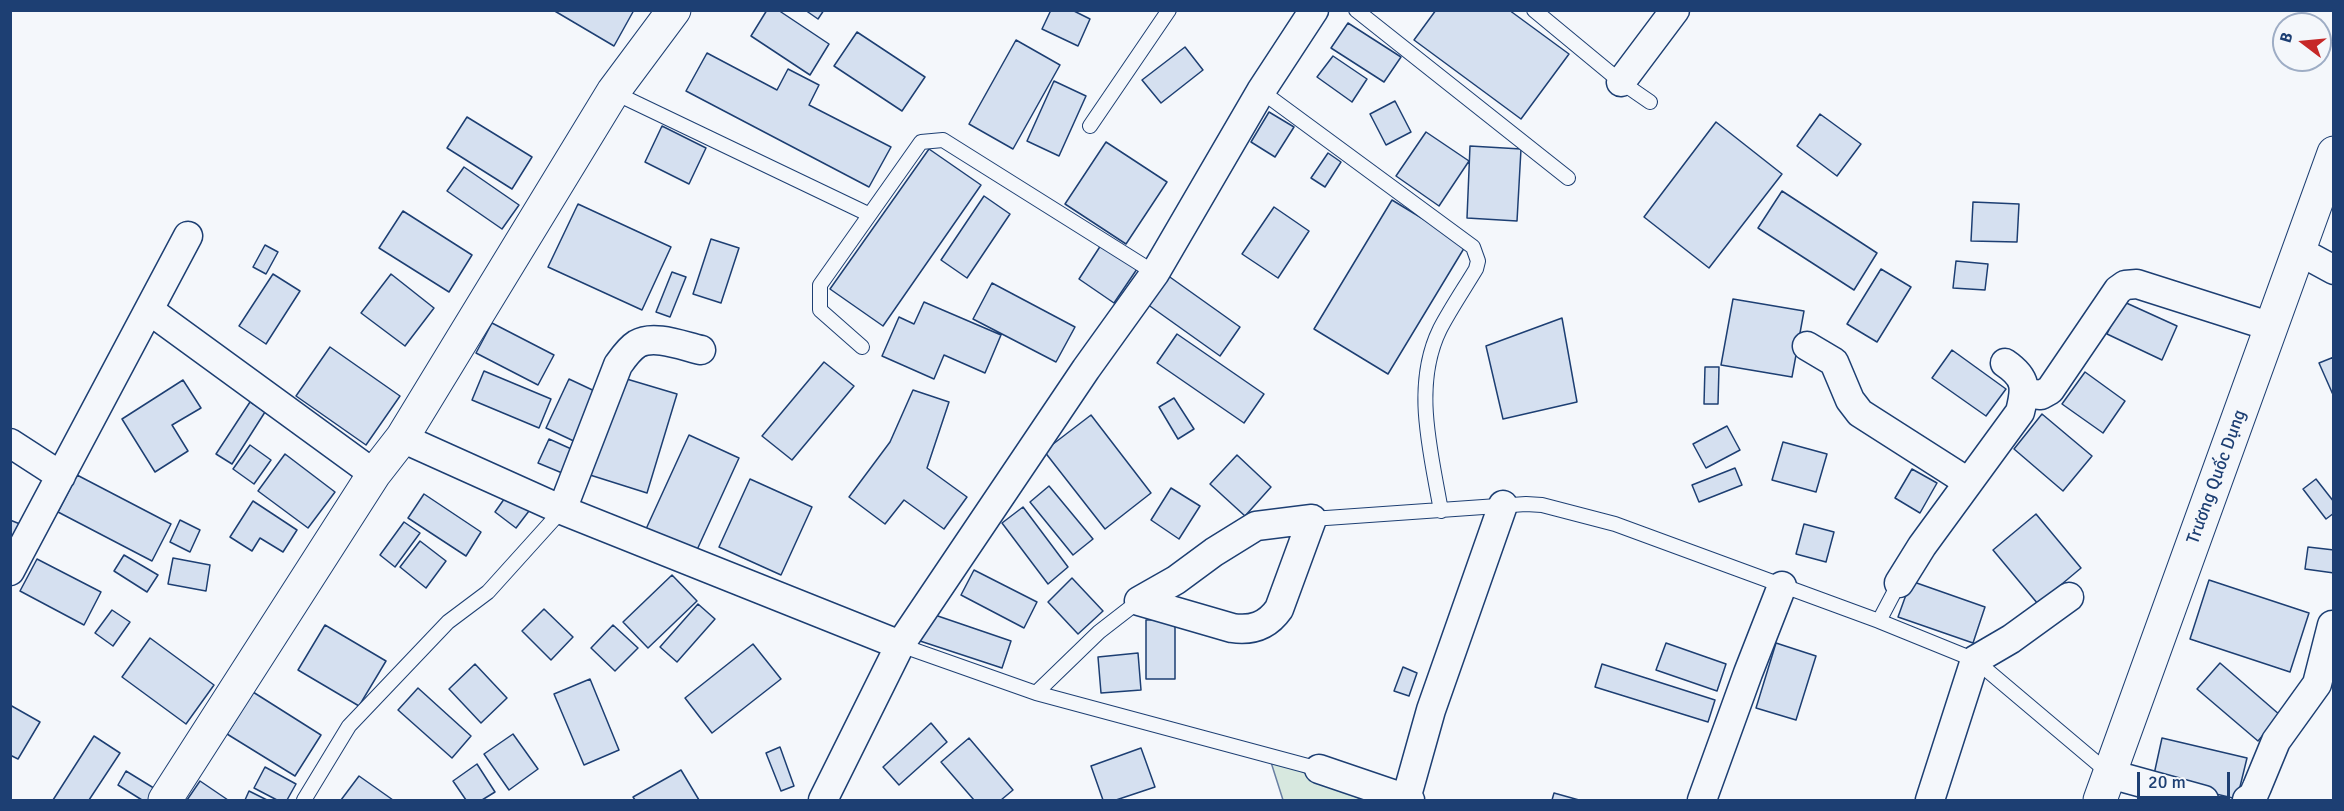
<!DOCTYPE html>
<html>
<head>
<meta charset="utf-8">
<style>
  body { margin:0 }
  #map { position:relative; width:2344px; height:811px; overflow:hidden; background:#f4f7fb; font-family:Signika,sans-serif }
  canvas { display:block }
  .frame { position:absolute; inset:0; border:12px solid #1d3f73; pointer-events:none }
  .north { position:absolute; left:2272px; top:12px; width:60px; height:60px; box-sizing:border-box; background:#f4f7fb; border:2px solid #9eadc5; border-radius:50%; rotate:286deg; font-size:16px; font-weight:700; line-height:24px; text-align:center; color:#1d3f73 }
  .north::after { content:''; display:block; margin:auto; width:21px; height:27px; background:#c62828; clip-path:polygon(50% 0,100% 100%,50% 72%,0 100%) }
  .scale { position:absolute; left:2137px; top:772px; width:93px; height:27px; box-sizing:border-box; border:3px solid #1d3f73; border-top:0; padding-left:8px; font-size:18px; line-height:21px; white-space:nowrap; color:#1d3f73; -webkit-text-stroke:4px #f4f7fb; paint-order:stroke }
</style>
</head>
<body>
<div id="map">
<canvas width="2344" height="811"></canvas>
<div class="frame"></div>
<div class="north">B</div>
<div class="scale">20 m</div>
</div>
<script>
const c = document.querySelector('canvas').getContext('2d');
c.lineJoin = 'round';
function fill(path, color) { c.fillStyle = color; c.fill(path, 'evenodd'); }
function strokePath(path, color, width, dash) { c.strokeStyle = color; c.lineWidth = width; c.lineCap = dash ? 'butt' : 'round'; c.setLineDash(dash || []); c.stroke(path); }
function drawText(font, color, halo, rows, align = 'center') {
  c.font = font + ' Signika,sans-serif'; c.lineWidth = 4.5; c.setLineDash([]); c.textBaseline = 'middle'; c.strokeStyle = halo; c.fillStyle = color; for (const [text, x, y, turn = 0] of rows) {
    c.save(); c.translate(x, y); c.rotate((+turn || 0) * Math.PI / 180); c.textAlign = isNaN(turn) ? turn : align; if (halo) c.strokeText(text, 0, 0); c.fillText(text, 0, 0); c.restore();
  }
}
const green = new Path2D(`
  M1269,756L1363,800H1283Z`);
fill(green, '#d7e8df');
strokePath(green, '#687fa3', 1.5);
const building = new Path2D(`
  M553,10H634L614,46Z
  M767,10H778L829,44L810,75L751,36Z
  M805,10H824L818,19Z
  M1051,10H1072L1090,19L1078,46L1042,29Z
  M1436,10H1509L1569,54L1521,119L1414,40Z
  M1348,23L1401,57L1384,82L1331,48Z
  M857,32L925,77L902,111L834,66Z
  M1016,40L1060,65L1013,149L969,124Z
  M1185,47L1203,70L1161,103L1142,80Z
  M707,53L777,90L788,69L819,85L809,105L891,147L869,187L686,91Z
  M1333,56L1367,79L1352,102L1317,77Z
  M1054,81L1086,96L1059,156L1027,141Z
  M1395,101L1411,132L1386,145L1370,114Z
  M1269,112L1294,127L1275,157L1251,142Z
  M1820,114L1861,144L1837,176L1797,146Z
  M467,117L532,157L512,189L447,148Z
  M1716,122L1782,174L1709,268L1644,217Z
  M662,126L706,148L689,184L645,162Z
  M1426,132L1469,161L1439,206L1396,176Z
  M1106,142L1167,182L1126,244L1065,204Z
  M1470,146L1521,149L1517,221L1467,218Z
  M929,149L981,185L883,326L830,289Z
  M1328,153L1341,162L1325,187L1311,178Z
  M464,167L519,205L502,229L447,191Z
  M1782,191L1877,253L1854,290L1758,228Z
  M984,196L1010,214L967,278L941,260Z
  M1392,200L1466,245L1388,374L1314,329Z
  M1973,202L2019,204L2017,242L1971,241Z
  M578,204L671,247L642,310L548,267Z
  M1274,207L1309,231L1278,278L1242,254Z
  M403,211L472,255L449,292L379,248Z
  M711,239L739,248L721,303L693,294Z
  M265,245L278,252L266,274L253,267Z
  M1101,245L1137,269L1114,303L1079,279Z
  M1956,261L1988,264L1985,290L1953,288Z
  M1881,269L1911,287L1877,342L1847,324Z
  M672,272L686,277L670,317L656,312Z
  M273,274L300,291L266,344L239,326Z
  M391,274L434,308L405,346L361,313Z
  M1167,275L1240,327L1220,356L1147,304Z
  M992,283L1075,327L1056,362L973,319Z
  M1733,299L1804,311L1792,377L1721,365Z
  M2122,301L2177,326L2162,360L2107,334Z
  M924,302L1001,335L985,373L944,355L934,379L882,356L899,317L914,324Z
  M1562,318L1577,402L1503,419L1486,346Z
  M492,323L554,355L538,385L476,353Z
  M1177,334L1264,394L1244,423L1157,363Z
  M330,347L400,396L366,445L296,396Z
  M1952,350L2006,389L1986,416L1932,378Z
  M2334,357V397L2319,363Z
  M824,362L854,386L792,460L762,436Z
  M1705,367H1719L1718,404H1704Z
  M484,371L551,399L539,428L472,400Z
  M2085,372L2125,401L2103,433L2062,404Z
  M620,377L677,394L647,493L590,475Z
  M569,379L601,394L578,443L546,428Z
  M183,380L201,408L172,425L188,451L155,472L122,419Z
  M913,390L949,402L927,468L967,497L944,529L904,500L885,524L849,497L890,442Z
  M1174,398L1194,429L1178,439L1159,407Z
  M250,402L265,412L232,464L216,454Z
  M2042,414L2092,456L2063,491L2014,449Z
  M1091,415L1151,493L1105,529L1044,451Z
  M1727,426L1740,450L1706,468L1693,444Z
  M689,435L739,458L696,552L646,529Z
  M549,439L578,452L567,475L538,463Z
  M1783,442L1827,454L1816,492L1772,480Z
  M250,445L271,460L254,484L233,469Z
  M285,454L335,492L308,528L258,491Z
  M1237,455L1271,487L1245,516L1210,484Z
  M1735,468L1742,485L1699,502L1692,485Z
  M1912,469L1937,483L1920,513L1895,498Z
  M77,475L171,524L152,561L58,512Z
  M750,479L812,507L781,575L719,547Z
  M2316,479L2334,502V513L2326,519L2303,489Z
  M1049,486L1093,539L1073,555L1030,502Z
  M1171,488L1200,506L1179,539L1151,520Z
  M424,494L481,532L466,556L408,518Z
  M507,495L529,511L516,528L495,512Z
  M253,501L297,530L283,552L260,538L252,551L230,537Z
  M1023,507L1068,567L1048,584L1002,523Z
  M2036,514L2081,568L2038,604L1993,550Z
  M10,520L20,524L10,546Z
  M180,520L200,530L190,552L170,542Z
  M404,522L420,533L395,567L380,555Z
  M1804,524L1834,532L1826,562L1796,554Z
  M420,541L446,561L426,588L400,567Z
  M2308,547L2334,550V573L2305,569Z
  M124,555L158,575L147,592L114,571Z
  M173,558L210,565L206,591L168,584Z
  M37,559L101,592L84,625L20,591Z
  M974,570L1037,602L1024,628L961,595Z
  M672,575L697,601L648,648L623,622Z
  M1072,578L1103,611L1078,634L1048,602Z
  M2209,580L2309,613L2290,672L2190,639Z
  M1911,581L1985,607L1973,643L1898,617Z
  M698,604L715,619L677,662L660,647Z
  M544,609L573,637L551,660L522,631Z
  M112,610L130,622L113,646L95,633Z
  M929,613L1011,641L1002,668L920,641Z
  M1175,619V679H1146V620Z
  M325,625L386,661L359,706L298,670Z
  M613,625L638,648L615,671L591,648Z
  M150,638L214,685L186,724L122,677Z
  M1666,643L1726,664L1717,691L1656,670Z
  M1776,643L1816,656L1796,720L1756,708Z
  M753,644L781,679L712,733L685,698Z
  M1138,653L1141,690L1101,693L1098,657Z
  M2220,663L2280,715L2258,741L2197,689Z
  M475,664L507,698L481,723L449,689Z
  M1602,664L1715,700L1708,722L1595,687Z
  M1403,667L1417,673L1409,696L1394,691Z
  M590,679L619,750L584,765L554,694Z
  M418,688L471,736L452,758L398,710Z
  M253,692L321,735L295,776L227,734Z
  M10,705L40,722L18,759L10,755Z
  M931,723L947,742L899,785L883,767Z
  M513,734L538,769L509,790L484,754Z
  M94,736L120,753L89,800H53Z
  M969,738L1013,790L1001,800H974L941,762Z
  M2162,738L2247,758L2237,799L2153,779Z
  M780,747L794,786L781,791L766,753Z
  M1141,748L1155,787L1116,800H1103L1091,766Z
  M477,764L495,792L482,800H466L453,781Z
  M265,767L296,784L287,800H277L254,788Z
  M681,770L699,800H635L633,797Z
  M126,771L157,790L150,800H142L118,785Z
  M359,776L393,800H341Z
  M200,781L228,800H187Z
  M249,791L267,800H245Z
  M1554,793L1579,800H1552Z`);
fill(building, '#d5e0f0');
strokePath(building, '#1d3f73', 1.5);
const service = new Path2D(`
  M1356,10L1568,178
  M1534,10L1621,82L1650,102
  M1261,91L1473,247L1478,261L1476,269C1464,289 1451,308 1440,329C1412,386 1431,452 1441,511
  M613,92L868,214
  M1090,126L1169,10
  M862,347L820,310V285L921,142L943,140L1155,273
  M1312,519L1526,504L1542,505L1615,524L1879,621L1975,660L2110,774
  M1879,621L1899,583
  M900,645L1036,693L1319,769
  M1036,693L1099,632L1139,601
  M304,800L349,726L448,622L488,592L562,510`);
const minor = new Path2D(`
  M1621,82L1675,10
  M2299,251L2334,270
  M149,310L374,474
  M1807,346L1834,362L1850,400L1860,413L1968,482
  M2025,393L2041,395L2050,390L2118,290L2125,285L2137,284L2272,327
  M402,438L562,510L900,645
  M10,443L61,476
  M562,510L618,365C623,358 629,349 637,344C654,334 683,346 701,350
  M1312,519L1279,609C1267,626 1252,631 1232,628L1139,601L1176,580L1214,552L1256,526Z
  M10,571L188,236
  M1899,583L1922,546L2020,412C2026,388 2027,378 2005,363
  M1319,769L1410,800
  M2110,774L2204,800
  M1406,799L1431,710L1503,505
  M823,800L900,645L1086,369L1155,273L1261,91L1314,10
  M1702,800L1748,673L1782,586
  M1930,800L1975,660L2011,639L2069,597
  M2247,800L2253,796L2257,787L2276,741L2317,684L2332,625`);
const tertiary = new Path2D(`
  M165,800L374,474L402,438L613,92L674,10
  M2100,800L2334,153`);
strokePath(service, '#1d3f73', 16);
strokePath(minor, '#1d3f73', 31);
strokePath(tertiary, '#1d3f73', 35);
strokePath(service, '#f4f7fb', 14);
strokePath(minor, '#f4f7fb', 28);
strokePath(tertiary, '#f4f7fb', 33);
drawText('18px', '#1d3f73', '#f4f7fb', [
  ["Trương Quốc Dụng",2217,477,-70]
]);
</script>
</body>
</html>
